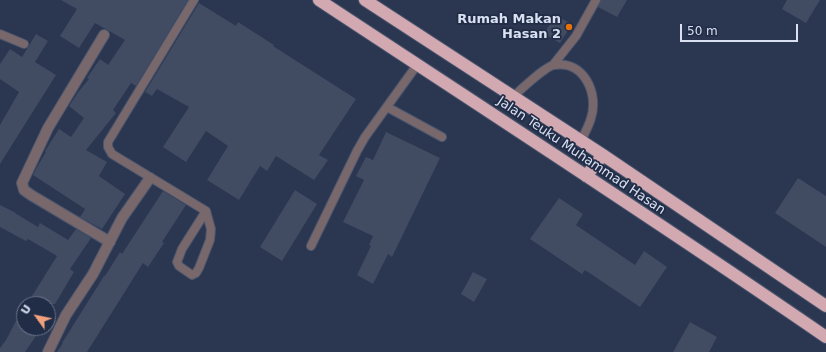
<!DOCTYPE html>
<html>
<head>
<meta charset="utf-8">
<style>
  body { margin:0 }
  #map { position:relative; width:826px; height:352px; overflow:hidden; background:#2b3751; font-family:"DejaVu Sans",sans-serif }
  canvas { display:block }
  .north { position:absolute; left:16px; top:296px; width:40px; height:40px; box-sizing:border-box; background:#212c46; border:1px solid #6a748a; border-radius:50%; rotate:303deg; font-size:11px; font-weight:700; line-height:16px; text-align:center; color:#d8e0f1 }
  .north::after { content:''; display:block; margin:auto; width:14px; height:18px; background:#f2a17e; clip-path:polygon(50% 0,100% 100%,50% 72%,0 100%) }
  .scale { position:absolute; left:680px; top:24px; width:118px; height:18px; box-sizing:border-box; border:2px solid #d8e0f1; border-top:0; padding-left:5px; font-size:12px; line-height:14px; white-space:nowrap; color:#d8e0f1; -webkit-text-stroke:3px #212c46; paint-order:stroke }
</style>
</head>
<body>
<div id="map">
<canvas width="826" height="352"></canvas>
<div class="north">U</div>
<div class="scale">50 m</div>
</div>
<script>
const c = document.querySelector('canvas').getContext('2d');
c.lineJoin = 'round';
function fill(path, color) { c.fillStyle = color; c.fill(path, 'evenodd'); }
function strokePath(path, color, width, dash) { c.strokeStyle = color; c.lineWidth = width; c.lineCap = dash ? 'butt' : 'round'; c.setLineDash(dash || []); c.stroke(path); }
function drawText(font, color, halo, rows, align = 'center') {
  c.font = font + ' "DejaVu Sans",sans-serif'; c.lineWidth = 3.5; c.setLineDash([]); c.textBaseline = 'middle'; c.strokeStyle = halo; c.fillStyle = color; for (const [text, x, y, turn = 0] of rows) {
    c.save(); c.translate(x, y); c.rotate((+turn || 0) * Math.PI / 180); c.textAlign = isNaN(turn) ? turn : align; if (halo) c.strokeText(text, 0, 0); c.fillText(text, 0, 0); c.restore();
  }
}
fill(new Path2D(`
  M61,0H188L136,86L131,83L113,110L116,113L86,150L107,162L99,176L125,194L102,229L80,217L85,209L33,175L37,167L46,152L45,151L59,129L71,137L84,118L69,106L79,91L89,79L87,78L100,59L108,65L125,40L95,23L79,48L60,36L77,9Z
  M601,0H627L617,17L598,7Z
  M787,0H820L806,23L782,9Z
  M199,3L236,26L238,22L274,45L273,46L356,99L319,155L328,160L314,180L276,156L267,171L260,166L239,200L207,180L228,146L206,131L186,162L163,147L189,107L157,89L152,96L145,92Z
  M555,15L572,24L560,43L544,34Z
  M36,34L48,41L35,62L56,75L0,164V125L19,92L0,79V64L10,49L22,57Z
  M386,132L440,158L392,257L388,254L373,284L357,275L371,246L369,245L373,236L343,222L364,180L356,176L366,157L373,160Z
  M798,178L826,196V247L775,213Z
  M295,190L317,204L282,261L260,247Z
  M163,191L186,205L162,242L164,243L148,267L143,263L87,352H57L63,343H62L104,276H105L120,252L122,254Z
  M559,198L583,214L576,225L635,265L644,251L667,267L640,307L585,270L582,274L530,239Z
  M0,205L16,213H15L38,227L40,223L68,240L76,229L91,238L70,269L74,272L55,304H27L57,256L28,239L26,241L0,227Z
  M473,272L487,279L474,302L461,294Z
  M24,306V328H40L34,339L25,352H0V348L6,340Z
  M690,322L717,337L709,352H673Z`), '#414b62');
const lane = new Path2D(`
  M194,0L108,142V147L112,154L206,211L211,229L210,240L199,268L196,273L192,275L179,266L177,262L182,249L206,211
  M0,34L24,44
  M553,65L576,36L596,0
  M513,97C520,90 546,66 554,65C584,60 599,94 591,118C589,126 584,134 581,141
  M387,107L442,137
  M311,246L357,151L365,137L417,65`);
const street = new Path2D(`
  M104,35L48,128L22,183L24,190L31,195L110,242
  M48,352L66,315L93,274L122,218L150,178`);
const highway = new Path2D(`
  M319,0C489,112 659,222 826,337
  M365,0L603,155L826,306
  M586,176L603,155`);
strokePath(lane, '#4a556e', 10);
strokePath(street, '#4a556e', 12);
strokePath(highway, '#4a556e', 14);
strokePath(lane, '#79686b', 8);
strokePath(street, '#79686b', 10);
strokePath(highway, '#d2a8b1', 12);
for (const [x, y, r, color] of [
  [569,27,4,"#e8710a"]
]) { const dot = new Path2D(); dot.arc(x, y, r, 0, 2 * Math.PI); c.fillStyle = color; c.fill(dot); strokePath(dot, '#212c46', 1.5); }
drawText('bold 13px', '#d8e0f1', '#212c46', [
  ["Rumah Makan",561,20],
  ["Hasan 2",561,35]
], 'right');
drawText('13px', '#d8e0f1', '#212c46', [
  ["Jalan Teuku Muhammad Hasan",581,156,34]
]);
</script>
</body>
</html>
